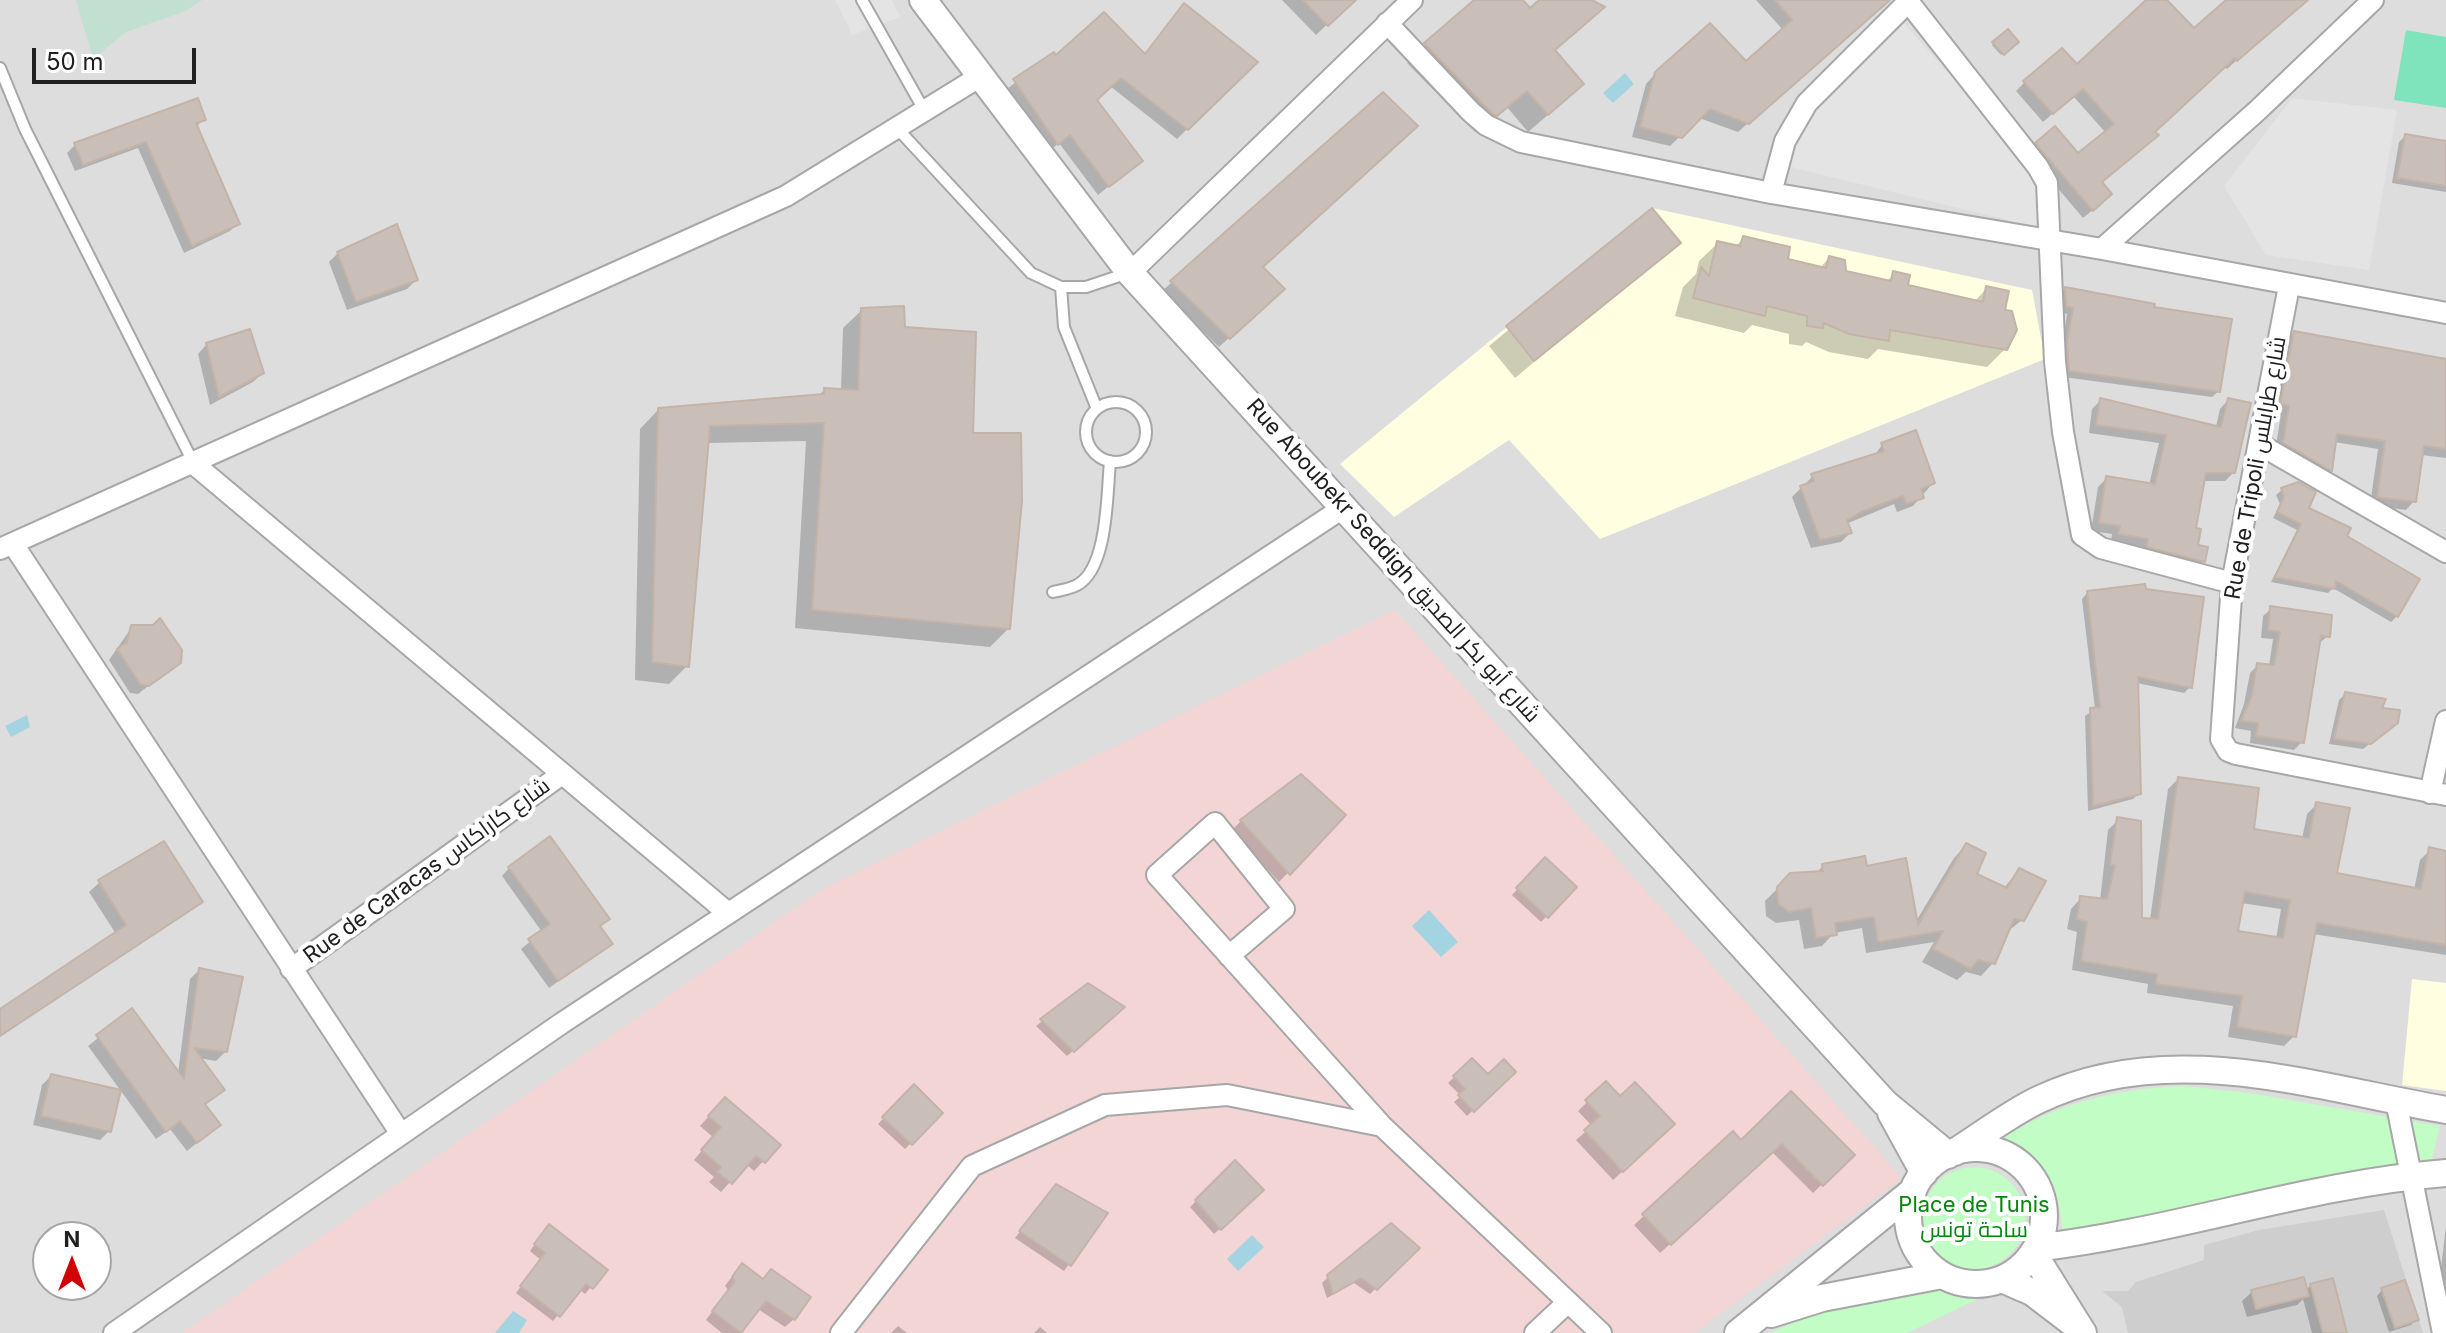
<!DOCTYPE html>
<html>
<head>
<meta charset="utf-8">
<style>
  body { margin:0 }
  #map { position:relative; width:2446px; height:1333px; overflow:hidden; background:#f1ede6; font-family:Inter,sans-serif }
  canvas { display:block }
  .north { position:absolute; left:32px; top:1221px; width:80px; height:80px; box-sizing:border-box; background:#fff; border:2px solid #a6a6a6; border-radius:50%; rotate:0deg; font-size:22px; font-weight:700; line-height:32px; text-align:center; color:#202020 }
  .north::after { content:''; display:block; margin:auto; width:28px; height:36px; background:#d00004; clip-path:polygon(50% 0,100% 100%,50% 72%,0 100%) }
  .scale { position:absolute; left:32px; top:48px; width:164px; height:36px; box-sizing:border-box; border:4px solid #202020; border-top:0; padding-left:10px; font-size:24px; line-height:28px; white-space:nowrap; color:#202020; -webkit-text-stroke:6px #fff; paint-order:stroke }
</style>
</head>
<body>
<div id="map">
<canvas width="2446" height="1333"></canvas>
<div class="north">N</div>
<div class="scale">50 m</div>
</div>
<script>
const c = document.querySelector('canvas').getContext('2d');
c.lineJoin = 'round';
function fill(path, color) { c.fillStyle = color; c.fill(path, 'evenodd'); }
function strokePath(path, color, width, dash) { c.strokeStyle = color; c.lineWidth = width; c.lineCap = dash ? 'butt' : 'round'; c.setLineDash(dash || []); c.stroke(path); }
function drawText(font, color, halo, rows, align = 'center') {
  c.font = font + ' Inter,Cairo,sans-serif'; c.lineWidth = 8; c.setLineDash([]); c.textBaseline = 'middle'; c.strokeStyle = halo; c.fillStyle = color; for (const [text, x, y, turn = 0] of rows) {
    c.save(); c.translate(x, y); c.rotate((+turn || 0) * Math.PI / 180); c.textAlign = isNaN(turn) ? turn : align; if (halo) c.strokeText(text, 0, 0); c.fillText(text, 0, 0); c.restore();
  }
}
fill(new Path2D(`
  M0,0H2446V1333H0ZM48,1237H96V1285H48Z`), '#dedddd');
fill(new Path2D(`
  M1395,610L1902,1178L1694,1333H182L824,888Z`), '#f2d5d4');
fill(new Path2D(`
  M1652,208L2032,290L2045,359L1600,539L1509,440L1394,517L1340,464Z
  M2412,979L2446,983V1091L2402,1085Z`), '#fffee1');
fill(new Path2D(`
  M2384,1210L2423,1333H2128L2122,1307L2102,1291H2128L2136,1282L2204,1260V1245L2259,1230Z`), '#cecece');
fill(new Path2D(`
  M76,0H202L186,11L126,32L93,59Z`), '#c2e0d1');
fill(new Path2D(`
  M2183,1086L2250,1093L2440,1126L2431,1163L2063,1242C2061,1191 2051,1158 2000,1140C2057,1102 2116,1089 2183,1086Z
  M1923 1218a51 51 0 1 1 102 0a51 51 0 1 1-102 0Z
  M1939,1288L1986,1295L1907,1333H1770L1844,1301Z`), '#c1fdc4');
fill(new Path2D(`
  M2406,30L2446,37V108L2394,100Z`), '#7fe4bb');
fill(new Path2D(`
  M835,0H892L900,17L852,35Z
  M1904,23L2042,179L2041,228L1790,167L1796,136L1816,110Z
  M2292,98L2397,110L2369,270L2266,255L2224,186Z`), '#e4e4e4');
fill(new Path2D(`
  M1625,73L1634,84L1613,103L1603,93Z
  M27,715L30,727L11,737L5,726Z
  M1429,910L1458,942L1441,957L1412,926Z
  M1252,1235L1264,1247L1238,1271L1227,1259Z
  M513,1311L527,1320L519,1333H495Z`), '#a4d4e1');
fill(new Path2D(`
  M1282,0H1353L1316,35Z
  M1477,0H1520L1530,11L1542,0H1588L1602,7L1553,51L1563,102L1528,132L1507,107L1475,132L1407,63Z
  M1756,0H1872L1869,17L1738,132L1699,118L1670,146L1632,137L1646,84L1656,73L1746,64L1783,30Z
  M2149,0H2165L2194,31L2229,0H2303L2227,69L2224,66L2100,182L2101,203L2083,218L2028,153L2037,144L2077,156L2106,133L2073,96L2043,122L2016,91L2025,82L2076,67Z
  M1184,6L1255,62L1177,139L1110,86L1094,101L1140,161L1098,195L1059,143L1047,153L1004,91L1053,55L1144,56Z
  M2008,32L2016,42L2001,55L1992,45Z
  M1383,95L1260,268L1273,298L1219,347L1162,291Z
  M204,119L196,127L238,223L230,231L184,253L138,148L75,171L67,153L75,145Z
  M2405,136L2446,143V192L2392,183L2399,142Z
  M1652,211L1678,242L1515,378L1489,346Z
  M1743,239L1785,260L1819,269L1829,258L1844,273L1886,282L1894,274L1905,287L1974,302L1987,288L2003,311L2006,348L1987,367L1878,349L1868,359L1829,352L1806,342L1802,346L1789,344V334L1752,325L1744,333L1675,316L1683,287L1696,274L1699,261L1718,243L1735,247Z
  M338,253L416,280L407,289L347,310L329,262Z
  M2065,289L2152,309L2219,391L2212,397L2063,377L2062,349L2067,314L2060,312L2059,295Z
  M862,310L903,329L971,435L1009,628L990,647L795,628L806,441L707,443L687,666L669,684L635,680L640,429L658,410L818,396L824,390L841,391L843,328Z
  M2294,333L2446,361V458L2421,455L2414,501L2406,510L2370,505L2378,449L2334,442L2330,470L2322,478L2275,452L2281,414L2272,412L2286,342Z
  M207,344L262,373L253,382L210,405L198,354Z
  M2101,400L2216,427L2220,409L2228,400L2234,472L2225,481H2202L2193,530L2203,561L2194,570L2140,555L2141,547L2111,542L2112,534L2091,531L2098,487L2107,478L2149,485L2159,443L2089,433L2092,409Z
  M1882,445L1933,483L1913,506L1897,512L1894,504L1846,524L1850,533L1841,542L1811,548L1792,497L1813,476L1874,456Z
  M2282,490L2344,537L2397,616L2391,622L2333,588L2328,593L2271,582L2297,530L2273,518L2280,504L2276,495Z
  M2087,593L2190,687L2184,693L2137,683L2139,793L2133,799L2088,811L2085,716L2095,709L2082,599Z
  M2271,609L2328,636L2318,644L2302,742L2294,750L2250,743L2251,731L2235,728L2244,704L2250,673L2258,665L2269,666L2273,639L2261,638L2263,616Z
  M132,627L179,662L138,694L130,693L109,660Z
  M2345,694L2379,709L2389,728L2363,749L2329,744L2339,700Z
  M2178,779L2251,831L2302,839L2307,814L2317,804L2335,875L2414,890L2420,860L2430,850L2446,853V955L2313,934L2294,1036L2284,1046L2228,1037L2233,1006L2147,993L2148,984L2072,970L2077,932L2067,929L2071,909L2081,898L2100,901L2108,830L2118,820L2140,919L2150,920L2168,789ZM2241,903L2281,909L2276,939L2235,933Z
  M1344,815L1279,882L1232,830L1241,821Z
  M1966,845L1974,875L2003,889L2019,870L2022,920L2007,932L1993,963L1981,976L1966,972L1957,980L1922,962L1934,942L1866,953L1862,928L1834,933L1822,946L1804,949L1799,920L1776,923L1766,916L1765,901L1791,875L1816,873L1823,866L1865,868L1915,923L1954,858Z
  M1545,860L1574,887L1541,922L1512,895Z
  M509,868L608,919L599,928L610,944L549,988L521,949L542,932L502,876Z
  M100,882L200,901L0,1037V1012L116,934L89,892Z
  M199,970L226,1051L216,1061L199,1058L213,1098L204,1105L219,1125L187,1151L170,1129L156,1139L88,1046L132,1011L178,1074L190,979Z
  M1088,985L1116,1013L1067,1056L1036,1026Z
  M1472,1060L1488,1077L1513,1072L1467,1116L1454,1102L1461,1096L1448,1083Z
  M51,1076L109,1131L100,1140L33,1125L42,1085Z
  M1606,1084L1663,1133L1613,1180L1576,1140L1592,1126L1578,1111Z
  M914,1087L941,1113L905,1149L878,1124Z
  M1791,1094L1852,1155L1813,1193L1772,1152L1660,1253L1634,1225L1733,1134L1741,1143Z
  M716,1108L778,1145L754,1171L746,1164L721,1192L709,1182L714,1177L694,1160L713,1137L700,1126Z
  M1235,1163L1262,1190L1214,1234L1190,1207Z
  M1051,1193L1105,1213L1064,1271L1015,1238Z
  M2446,1226V1285H2439Z
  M543,1233L605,1270L585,1294L579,1289L553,1321L516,1293L541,1260L530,1251Z
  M1417,1248L1370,1294L1354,1283L1327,1298L1322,1283L1328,1277Z
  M734,1274L794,1319L785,1327L758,1309L739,1333H722L706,1320L728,1290L725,1286Z
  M2311,1285L2345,1333H2312L2303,1299L2297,1305L2247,1317L2242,1301L2252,1292L2305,1291Z
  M2382,1290L2416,1319L2411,1325L2389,1332L2377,1296Z
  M898,1326L907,1333H891Z
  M1040,1327L1047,1333H1034Z`), '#0003');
const building = new Path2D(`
  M1303,0H1356L1328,26Z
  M1474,0H1523L1530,8L1539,0H1592L1605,7L1555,50L1584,84L1548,115L1527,91L1497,116L1493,114L1424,43Z
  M1775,0H1890L1749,124L1710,109L1682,138L1640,127L1655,72L1710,23L1746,61L1792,20Z
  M2146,0H2167L2194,28L2226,0H2308L2237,61L2235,58L2155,132L2159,135L2102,182L2112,194L2093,211L2035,143L2055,126L2078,153L2114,124L2083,89L2053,114L2023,81L2062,48L2077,64Z
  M1184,3L1258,62L1188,130L1121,78L1097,100L1143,161L1109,187L1070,135L1058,145L1013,79L1054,52L1056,55L1104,12L1145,54Z
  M2008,29L2019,42L2004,55L1992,42Z
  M1383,92L1418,126L1263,267L1285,289L1230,339L1170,281Z
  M198,98L206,120L196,123L240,224L192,246L146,142L83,165L74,143Z
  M2405,134L2446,141V186L2397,178Z
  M1652,208L1681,243L1534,361L1506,326Z
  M397,224L418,280L356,302L337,252Z
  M1743,236L1790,247L1788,259L1826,268L1829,256L1845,260L1846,271L1891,281L1893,271L1910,275L1908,285L1983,302L1986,286L2009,291L2005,310L2012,311L2017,330L2007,350L1890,330L1889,341L1849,334L1824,323L1823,328L1807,326V316L1767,306L1765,316L1693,298L1701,267L1709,276L1717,241L1740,246Z
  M2065,287L2155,304L2154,307L2232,319L2220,392L2069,371L2067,341L2073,308L2066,306Z
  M904,306L905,327L976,332L973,433H1021L1022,501L1010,629L812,610L824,423L710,426L689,667L652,662L658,408L824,394V388L858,390L861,308Z
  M250,329L264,373L219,397L206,343Z
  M2294,331L2446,359V449L2424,446L2416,502L2377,497L2385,441L2337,434L2332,471L2283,443L2289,406L2280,404Z
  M2100,398L2221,427L2228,398L2251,403L2235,473H2206L2196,528L2201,529L2198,545L2208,547L2205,562L2147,547L2148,539L2118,534L2120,526L2099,523L2106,476L2155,484L2166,435L2096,425Z
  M1916,430L1935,483L1921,489L1924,498L1906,504L1903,496L1861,512L1847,520L1852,533L1820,540L1800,486L1814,481L1811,474L1884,451L1881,443Z
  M2298,482L2316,492L2309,508L2351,528L2347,536L2420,579L2398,617L2336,581L2335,589L2275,577L2301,524L2277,512L2284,497L2281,488Z
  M2145,584L2146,589L2204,597L2192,688L2138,677L2141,794L2093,806L2090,708L2100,707L2087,591Z
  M2270,606L2332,615L2330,637L2321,636L2304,743L2256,736L2258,723L2241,721L2252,695L2257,663L2274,665L2280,632L2268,630Z
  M160,618L182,650L181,663L149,686L140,684L117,649L127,642L131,625H153Z
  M2345,692L2386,699L2382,708L2400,710L2398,723L2371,744L2334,739Z
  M1301,774L1346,815L1290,875L1240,820Z
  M2178,777L2259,788L2254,829L2309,838L2316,802L2350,808L2337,873L2421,889L2429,847L2446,851V945L2317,923L2296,1037L2237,1027L2242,996L2156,984L2157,974L2081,961L2087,922L2077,919L2080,896L2107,899L2115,866L2110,864L2117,817L2141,821L2142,918L2158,919ZM2245,892L2290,900L2283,938L2238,931Z
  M550,836L610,919L600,926L613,944L558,981L528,939L550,924L508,867Z
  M164,841L203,902L0,1036V1009L126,925L98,880Z
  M1966,843L1986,853L1977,874L2007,888L2019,868L2046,881L2024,921L2014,919L1995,964L1978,960L1971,969L1933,949L1943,931L1878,942L1874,917L1835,923L1837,935L1816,938L1811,908L1789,912L1778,904L1777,887L1790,873L1823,871L1822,864L1865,856L1867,866L1906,858L1918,925Z
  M1545,857L1577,887L1548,918L1516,888Z
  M199,968L243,977L227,1052L194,1048L225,1090L205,1104L221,1125L197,1143L180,1121L166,1132L96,1035L132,1008L184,1079Z
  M1088,983L1125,1007L1074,1052L1040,1019Z
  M1472,1058L1488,1074L1504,1059L1516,1072L1474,1112L1458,1095L1465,1089L1453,1076Z
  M51,1074L121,1090L111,1132L41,1116Z
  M1606,1081L1620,1096L1635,1082L1675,1124L1623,1172L1584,1130L1600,1116L1585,1100Z
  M914,1084L943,1113L912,1145L882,1117Z
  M1791,1091L1855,1155L1823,1186L1782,1144L1671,1245L1642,1214L1733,1131L1741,1140Z
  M725,1097L781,1145L765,1163L756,1156L732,1184L717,1172L721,1167L701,1150L721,1127L708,1116Z
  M1235,1160L1264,1190L1221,1230L1195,1200Z
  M1056,1184L1108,1213L1071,1266L1019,1231Z
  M1391,1223L1420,1248L1377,1290L1361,1278L1333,1294L1327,1275Z
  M549,1224L608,1270L593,1289L586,1284L560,1317L520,1286L545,1253L534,1244Z
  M742,1263L763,1279L771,1269L811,1297L795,1320L766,1301L741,1333L712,1311L735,1281L732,1277Z
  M2304,1277L2309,1296L2256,1309L2251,1290Z
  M2333,1278L2347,1333H2323L2310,1284Z
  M2405,1280L2419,1320L2395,1328L2381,1288Z`);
fill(building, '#c9bfb8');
strokePath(building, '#c4b3a7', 2);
const service = new Path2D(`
  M862,0L924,110
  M0,68L25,129L194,464
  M896,127L1031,273L1061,287H1086L1128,273
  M1061,287L1064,327L1097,409
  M1086 432a30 30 0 1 1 60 0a30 30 0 1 1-60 0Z
  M1053,592C1061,590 1070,589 1077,585C1108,569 1107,493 1110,461`);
const minor = new Path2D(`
  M1907,0L2038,167L2047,183L2055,362L2063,432L2082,535L2101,548L2232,583
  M1387,23L1471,112L1486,125L1521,142L1771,193L2102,249L2446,313
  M1771,193L1785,141L1807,103L1910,0
  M2102,249L2258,110L2373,0
  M1130,273L1412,0
  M2289,286L2232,583L2221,739L2228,751L2236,754L2446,795
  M2259,444L2446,552
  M194,464L728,913
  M13,544L401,1134
  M0,549L786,196L979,77
  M2430,793L2446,721
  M1229,956L1284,909L1215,823L1157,875L1382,1126
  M291,969L562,774
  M2396,1101L2443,1333
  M114,1333L562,1023L1346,506
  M841,1333L972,1166L1105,1105L1227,1095L1382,1126L1601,1333
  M1535,1333L1568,1302`);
const tertiary = new Path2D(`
  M923,0L1130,273L1885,1103L1948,1155
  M1891,1113L1924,1173
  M1908 1216a68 68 0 1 1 136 0a68 68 0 1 1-136 0Z
  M1955,1152C1982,1135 2009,1114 2038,1100C2168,1037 2313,1087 2446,1110
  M2036,1248C2174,1232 2307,1184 2446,1173
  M2033,1253L2083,1333
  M2002,1279L2032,1292L2070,1321
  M1771,1314L1822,1298L1942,1275
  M1738,1333L1913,1191`);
strokePath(service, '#a7a7a7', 14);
strokePath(minor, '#a7a7a7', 24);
strokePath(tertiary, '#a7a7a7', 30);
strokePath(service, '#fff', 10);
strokePath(minor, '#fff', 20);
strokePath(tertiary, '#fff', 26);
drawText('22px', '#202020', '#fff', [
  ["Rue de Tripoli شارع طرابلس",2256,468,-80],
  ["Rue Aboubekr Seddigh شارع أبو بكر الصديق",1393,561,48],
  ["Rue de Caracas شارع كاراكاس",427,871,-36]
]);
drawText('22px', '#05870d', '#fff', [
  ["Place de Tunis",1974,1205],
  ["ساحة تونس",1974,1230]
]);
</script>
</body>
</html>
